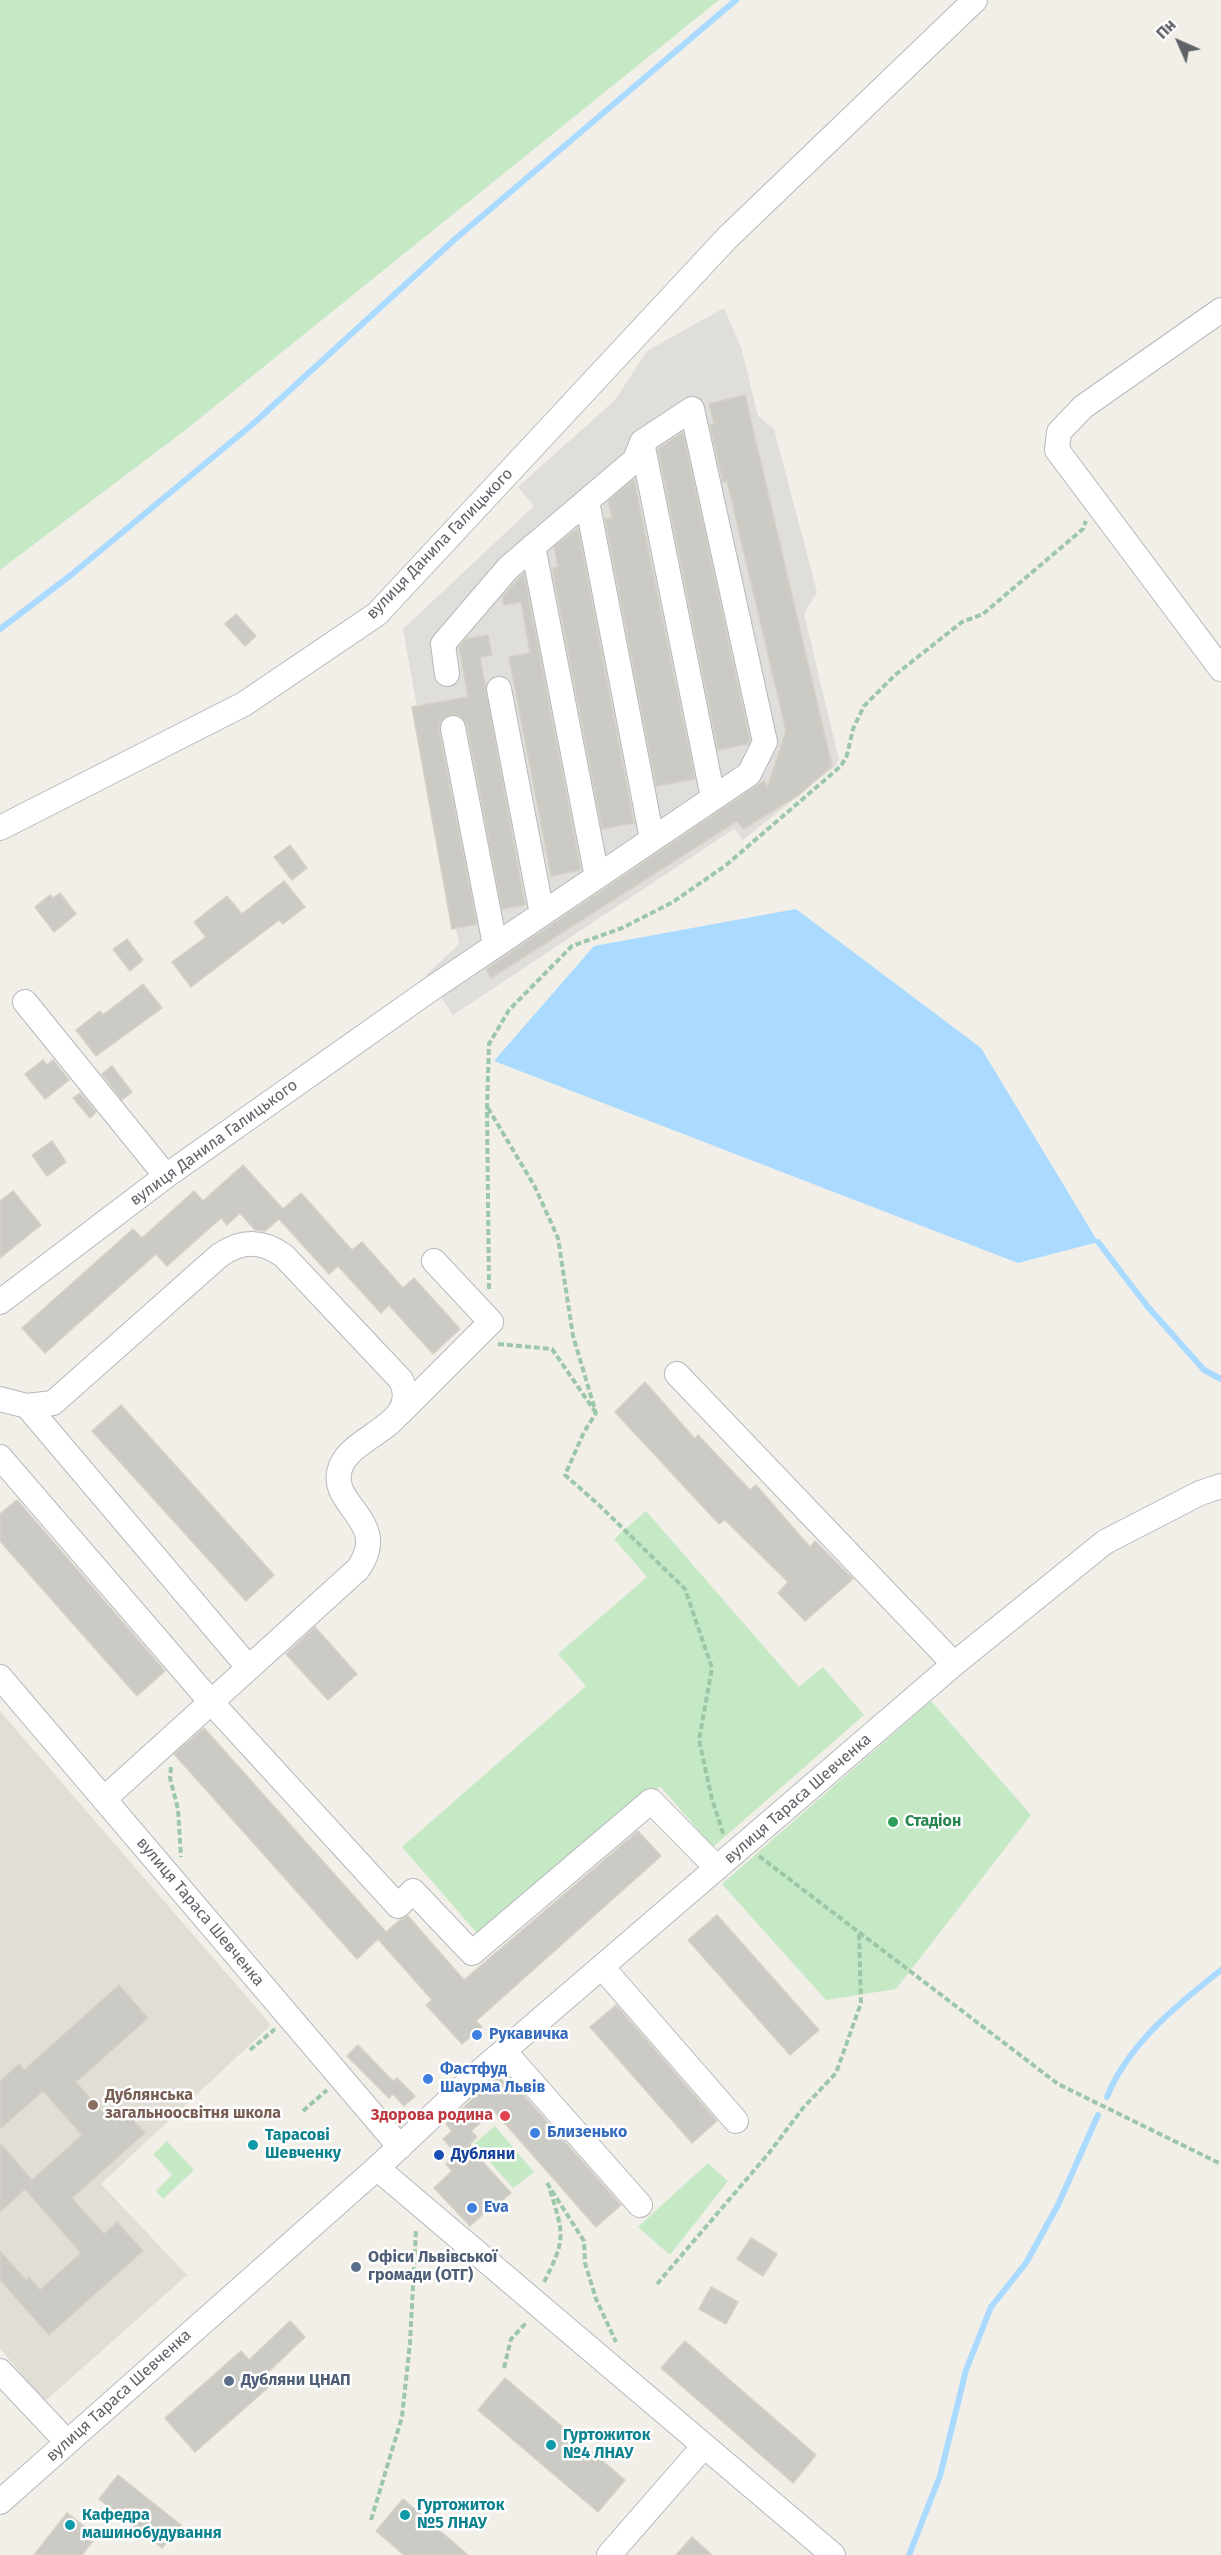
<!DOCTYPE html>
<html>
<head>
<meta charset="utf-8">
<style>
  body { margin:0 }
  #map { position:relative; width:1221px; height:2555px; overflow:hidden; background:#f1efe8; font-family:"Fira Sans",sans-serif }
  canvas { display:block }
  .north { position:absolute; left:1149px; top:12px; width:60px; height:60px; -webkit-text-stroke:4px #fff; paint-order:stroke; rotate:315deg; font-size:16px; font-weight:700; line-height:24px; text-align:center; color:#5f6368 }
  .north::after { content:''; display:block; margin:auto; width:21px; height:27px; background:#5f6368; clip-path:polygon(50% 0,100% 100%,50% 72%,0 100%) }
</style>
</head>
<body>
<div id="map">
<canvas width="1221" height="2555"></canvas>
<div class="north">Пн</div>
</div>
<script>
const c = document.querySelector('canvas').getContext('2d');
c.lineJoin = 'round';
function fill(path, color) { c.fillStyle = color; c.fill(path, 'evenodd'); }
function strokePath(path, color, width, dash) { c.strokeStyle = color; c.lineWidth = width; c.lineCap = dash ? 'butt' : 'round'; c.setLineDash(dash || []); c.stroke(path); }
function drawText(font, color, halo, rows, align = 'center') {
  c.font = font + ' "Fira Sans",sans-serif'; c.lineWidth = 5; c.setLineDash([]); c.textBaseline = 'middle'; c.strokeStyle = halo; c.fillStyle = color; for (const [text, x, y, turn = 0] of rows) {
    c.save(); c.translate(x, y); c.rotate((+turn || 0) * Math.PI / 180); c.textAlign = isNaN(turn) ? turn : align; if (halo) c.strokeText(text, 0, 0); c.fillText(text, 0, 0); c.restore();
  }
}
fill(new Path2D(`
  M724,308L741,347L758,416L774,429L817,592L804,614L839,760L834,767L743,840L734,829L453,1015L426,975L459,944L403,629L534,506L518,487L615,400L647,351Z`), '#e0deda');
fill(new Path2D(`
  M0,1711L271,2025L101,2184L187,2275L44,2402L0,2348Z`), '#e1ded6');
fill(new Path2D(`
  M0,0H719L184,431L0,570Z
  M646,1511L799,1687L823,1667L864,1715L713,1847L660,1786L483,1940L402,1847L586,1686L558,1654L647,1577L614,1539Z
  M931,1701L1031,1815L896,1989L826,2000L722,1884Z
  M495,2126L534,2172L513,2188L474,2144Z
  M167,2141L194,2170L163,2199L156,2191L172,2175L153,2154Z
  M708,2163L728,2181L670,2255L638,2227Z`), '#c5e8c5');
fill(new Path2D(`
  M796,909L981,1048L1098,1242L1018,1263L494,1061L594,946Z`), '#aadaff');
strokePath(new Path2D(`
  M0,629L71,575L254,423L454,240L736,0
  M1098,1242L1148,1307L1204,1370L1221,1379
  M1107,2097C1128,2044 1178,2004 1221,1970
  M909,2555L940,2476L966,2370L991,2307L1026,2263L1058,2205L1098,2115`), '#aadaff', 6);
const building = new Path2D(`
  M745,395L832,766L799,795L743,829L737,821L491,978L486,969L765,780L767,788L786,731L727,481L723,482L710,425L714,424L709,404Z
  M683,432L750,740L748,744L718,750L658,449Z
  M634,479L695,779L656,786L605,519L612,518L608,501Z
  M578,528L634,823L602,829L552,568L558,567L554,547Z
  M524,573L581,870L551,876L509,657L530,653L521,602L504,605L502,597Z
  M236,614L256,636L245,646L225,624Z
  M488,635L492,655L480,657L525,905L502,909L467,725L458,715L450,714L440,723L439,731L477,924L452,929L412,707L468,697L459,647L466,639Z
  M290,845L307,868L292,880L274,857Z
  M284,881L305,907L283,924L279,920L191,987L172,962L206,937L194,922L227,896L242,914Z
  M60,893L76,914L54,932L35,907L50,895L53,898Z
  M127,939L143,960L130,971L113,949Z
  M143,984L162,1008L96,1056L76,1030L100,1011L103,1015Z
  M43,1060L47,1065L53,1060L69,1080L45,1099L25,1074Z
  M112,1066L132,1092L122,1100L102,1074Z
  M80,1093L96,1112L90,1118L73,1098Z
  M52,1141L66,1162L47,1176L32,1155Z
  M243,1165L283,1209L301,1193L352,1250L362,1242L403,1288L414,1278L460,1329L433,1354L389,1305L381,1313L338,1266L329,1274L279,1219L265,1231L255,1230L240,1213L227,1225L221,1218L167,1266L156,1254L45,1353L22,1328L133,1229L142,1238L194,1191L203,1201Z
  M13,1191L41,1225L0,1258V1201Z
  M645,1382L695,1439L698,1435L750,1490L756,1485L810,1547L815,1541L853,1579L805,1621L778,1593L788,1582L725,1520L719,1524L615,1412Z
  M121,1405L274,1575L246,1601L92,1431Z
  M17,1500L165,1671L137,1696L0,1541V1514Z
  M315,1627L357,1674L328,1700L286,1654Z
  M204,1728L386,1932L400,1920L408,1916L464,1980L638,1831L661,1856L476,2021L482,2027L462,2044L426,2005L432,2000L378,1939L357,1959L174,1754Z
  M717,1915L819,2030L790,2055L688,1940Z
  M119,1985L148,2018L76,2082L105,2115L118,2103L145,2133L72,2198L104,2234L117,2222L143,2251L49,2335L0,2280V2251L26,2280L29,2277L40,2290L81,2253L25,2189L0,2212V2143L32,2180L82,2135L43,2091L0,2129V2081L19,2064L24,2070Z
  M616,2005L717,2121L692,2143L590,2027Z
  M358,2045L393,2081L397,2078L415,2096L404,2106L393,2094L389,2098L347,2056Z
  M498,2075L513,2093L518,2089L621,2205L596,2227L494,2111L471,2131L477,2137L470,2144L474,2148L472,2150L511,2193L494,2208L492,2206L470,2226L434,2188L452,2171L446,2164L457,2154L443,2139L452,2131L446,2124Z
  M751,2238L777,2254L763,2276L737,2259Z
  M711,2287L738,2302L726,2324L699,2309Z
  M290,2321L305,2337L264,2376L271,2385L195,2452L165,2418L241,2351L249,2360Z
  M685,2341L816,2455L793,2483L661,2368Z
  M505,2378L625,2480L598,2512L478,2410Z
  M118,2475L181,2525L162,2548L99,2499Z
  M403,2499L468,2555H404L376,2531Z
  M67,2513L97,2536L82,2555H34Z
  M692,2537L712,2555H676Z`);
fill(building, '#cccac5');
strokePath(building, '#d6d1c6', 1.5);
const minor = new Path2D(`
  M1221,310L1083,407L1059,432L1057,450L1221,669
  M642,442L713,798
  M587,501L652,839
  M533,546L597,877
  M499,689L542,914
  M453,728L495,945
  M0,828L244,704L377,614L727,238L975,0
  M25,1002L166,1176
  M0,1302L166,1176L431,989L749,774L765,742L692,409L642,442L635,460L508,568L443,644L447,674
  M677,1374L954,1664
  M0,1399L27,1406L53,1403L220,1255C242,1240 262,1240 284,1256L401,1380C422,1424 354,1434 341,1466C325,1505 393,1520 358,1569L104,1799
  M27,1406L249,1668
  M400,1413L491,1322L434,1261
  M0,1457L211,1702L398,1906L413,1891L472,1953L651,1801L717,1868
  M0,1677L400,2147
  M602,1967L736,2121
  M504,2051L640,2205
  M377,2168L833,2555
  M0,2371L67,2442
  M0,2502L377,2168L477,2074L954,1664L1105,1542L1200,1493L1221,1486
  M609,2555L704,2446`);
strokePath(minor, '#b5b8bc', 26);
strokePath(new Path2D(`
  M488,1108L535,1187L558,1238L573,1336L596,1413L584,1432L565,1475L599,1505L685,1589L712,1668L699,1740L712,1799L724,1836
  M489,1289L487,1108L489,1044L509,1010L572,946L622,928L673,902L725,866L841,766L847,755L853,729L864,706L895,675L962,622L983,614L1083,529L1086,521
  M498,1344L552,1349L596,1413
  M171,1767L170,1778L178,1809L181,1857
  M759,1856L1058,2084L1221,2164
  M250,2050L275,2029
  M303,2111L327,2090
  M547,2183L584,2241L585,2263L596,2299L616,2342
  M544,2282C566,2239 564,2235 550,2190
  M657,2284L769,2153L803,2108L836,2073L861,2003L859,1933
  M504,2368L511,2339L527,2322
  M371,2520L402,2417L410,2343L416,2229`), '#9cc7a9', 4, [6, 3]);
strokePath(minor, '#fff', 24);
for (const [x, y, r, color] of [
  [893,1822,6,"#2e9e5b"],
  [477,2035,6,"#3f7fe0"],
  [428,2079,6,"#3f7fe0"],
  [93,2105,6,"#8d6e63"],
  [505,2116,6,"#e0444e"],
  [535,2133,6,"#3f7fe0"],
  [253,2145,6,"#0f9aa8"],
  [439,2155,6,"#1a4fb4"],
  [472,2208,6,"#3f7fe0"],
  [356,2267,6,"#5c6f8a"],
  [229,2381,6,"#5c6f8a"],
  [551,2445,6,"#0f9aa8"],
  [405,2515,6,"#0f9aa8"],
  [70,2525,6,"#0f9aa8"]
]) { const dot = new Path2D(); dot.arc(x, y, r, 0, 2 * Math.PI); c.fillStyle = color; c.fill(dot); strokePath(dot, '#fff', 2); }
drawText('16px', '#5f6368', '#fff', [
  ["вулиця Данила Галицького",440,544,-46],
  ["вулиця Данила Галицького",214,1143,-36],
  ["вулиця Тараса Шевченка",798,1799,-41],
  ["вулиця Тараса Шевченка",200,1912,50],
  ["вулиця Тараса Шевченка",119,2396,-42]
]);
drawText('bold 16px', '#27864d', '#fff', [
  ["Стадіон",905,1822]
], 'left');
drawText('bold 16px', '#366cbe', '#fff', [
  ["Рукавичка",489,2035],
  ["Фастфуд",440,2070],
  ["Шаурма Львів",440,2088],
  ["Близенько",547,2133],
  ["Eva",484,2208]
], 'left');
drawText('bold 16px', '#785e54', '#fff', [
  ["Дублянська",105,2096],
  ["загальноосвітня школа",105,2114]
], 'left');
drawText('bold 16px', '#be3a42', '#fff', [
  ["Здорова родина",493,2116]
], 'right');
drawText('bold 16px', '#0d838f', '#fff', [
  ["Тарасові",265,2136],
  ["Шевченку",265,2154],
  ["Гуртожиток",563,2436],
  ["№4 ЛНАУ",563,2454],
  ["Гуртожиток",417,2506],
  ["№5 ЛНАУ",417,2524],
  ["Кафедра",82,2516],
  ["машинобудування",82,2534]
], 'left');
drawText('bold 16px', '#164399', '#fff', [
  ["Дубляни",451,2155]
], 'left');
drawText('bold 16px', '#4e5e75', '#fff', [
  ["Офіси Львівської",368,2258],
  ["громади (ОТГ)",368,2276],
  ["Дубляни ЦНАП",241,2381]
], 'left');
</script>
</body>
</html>
